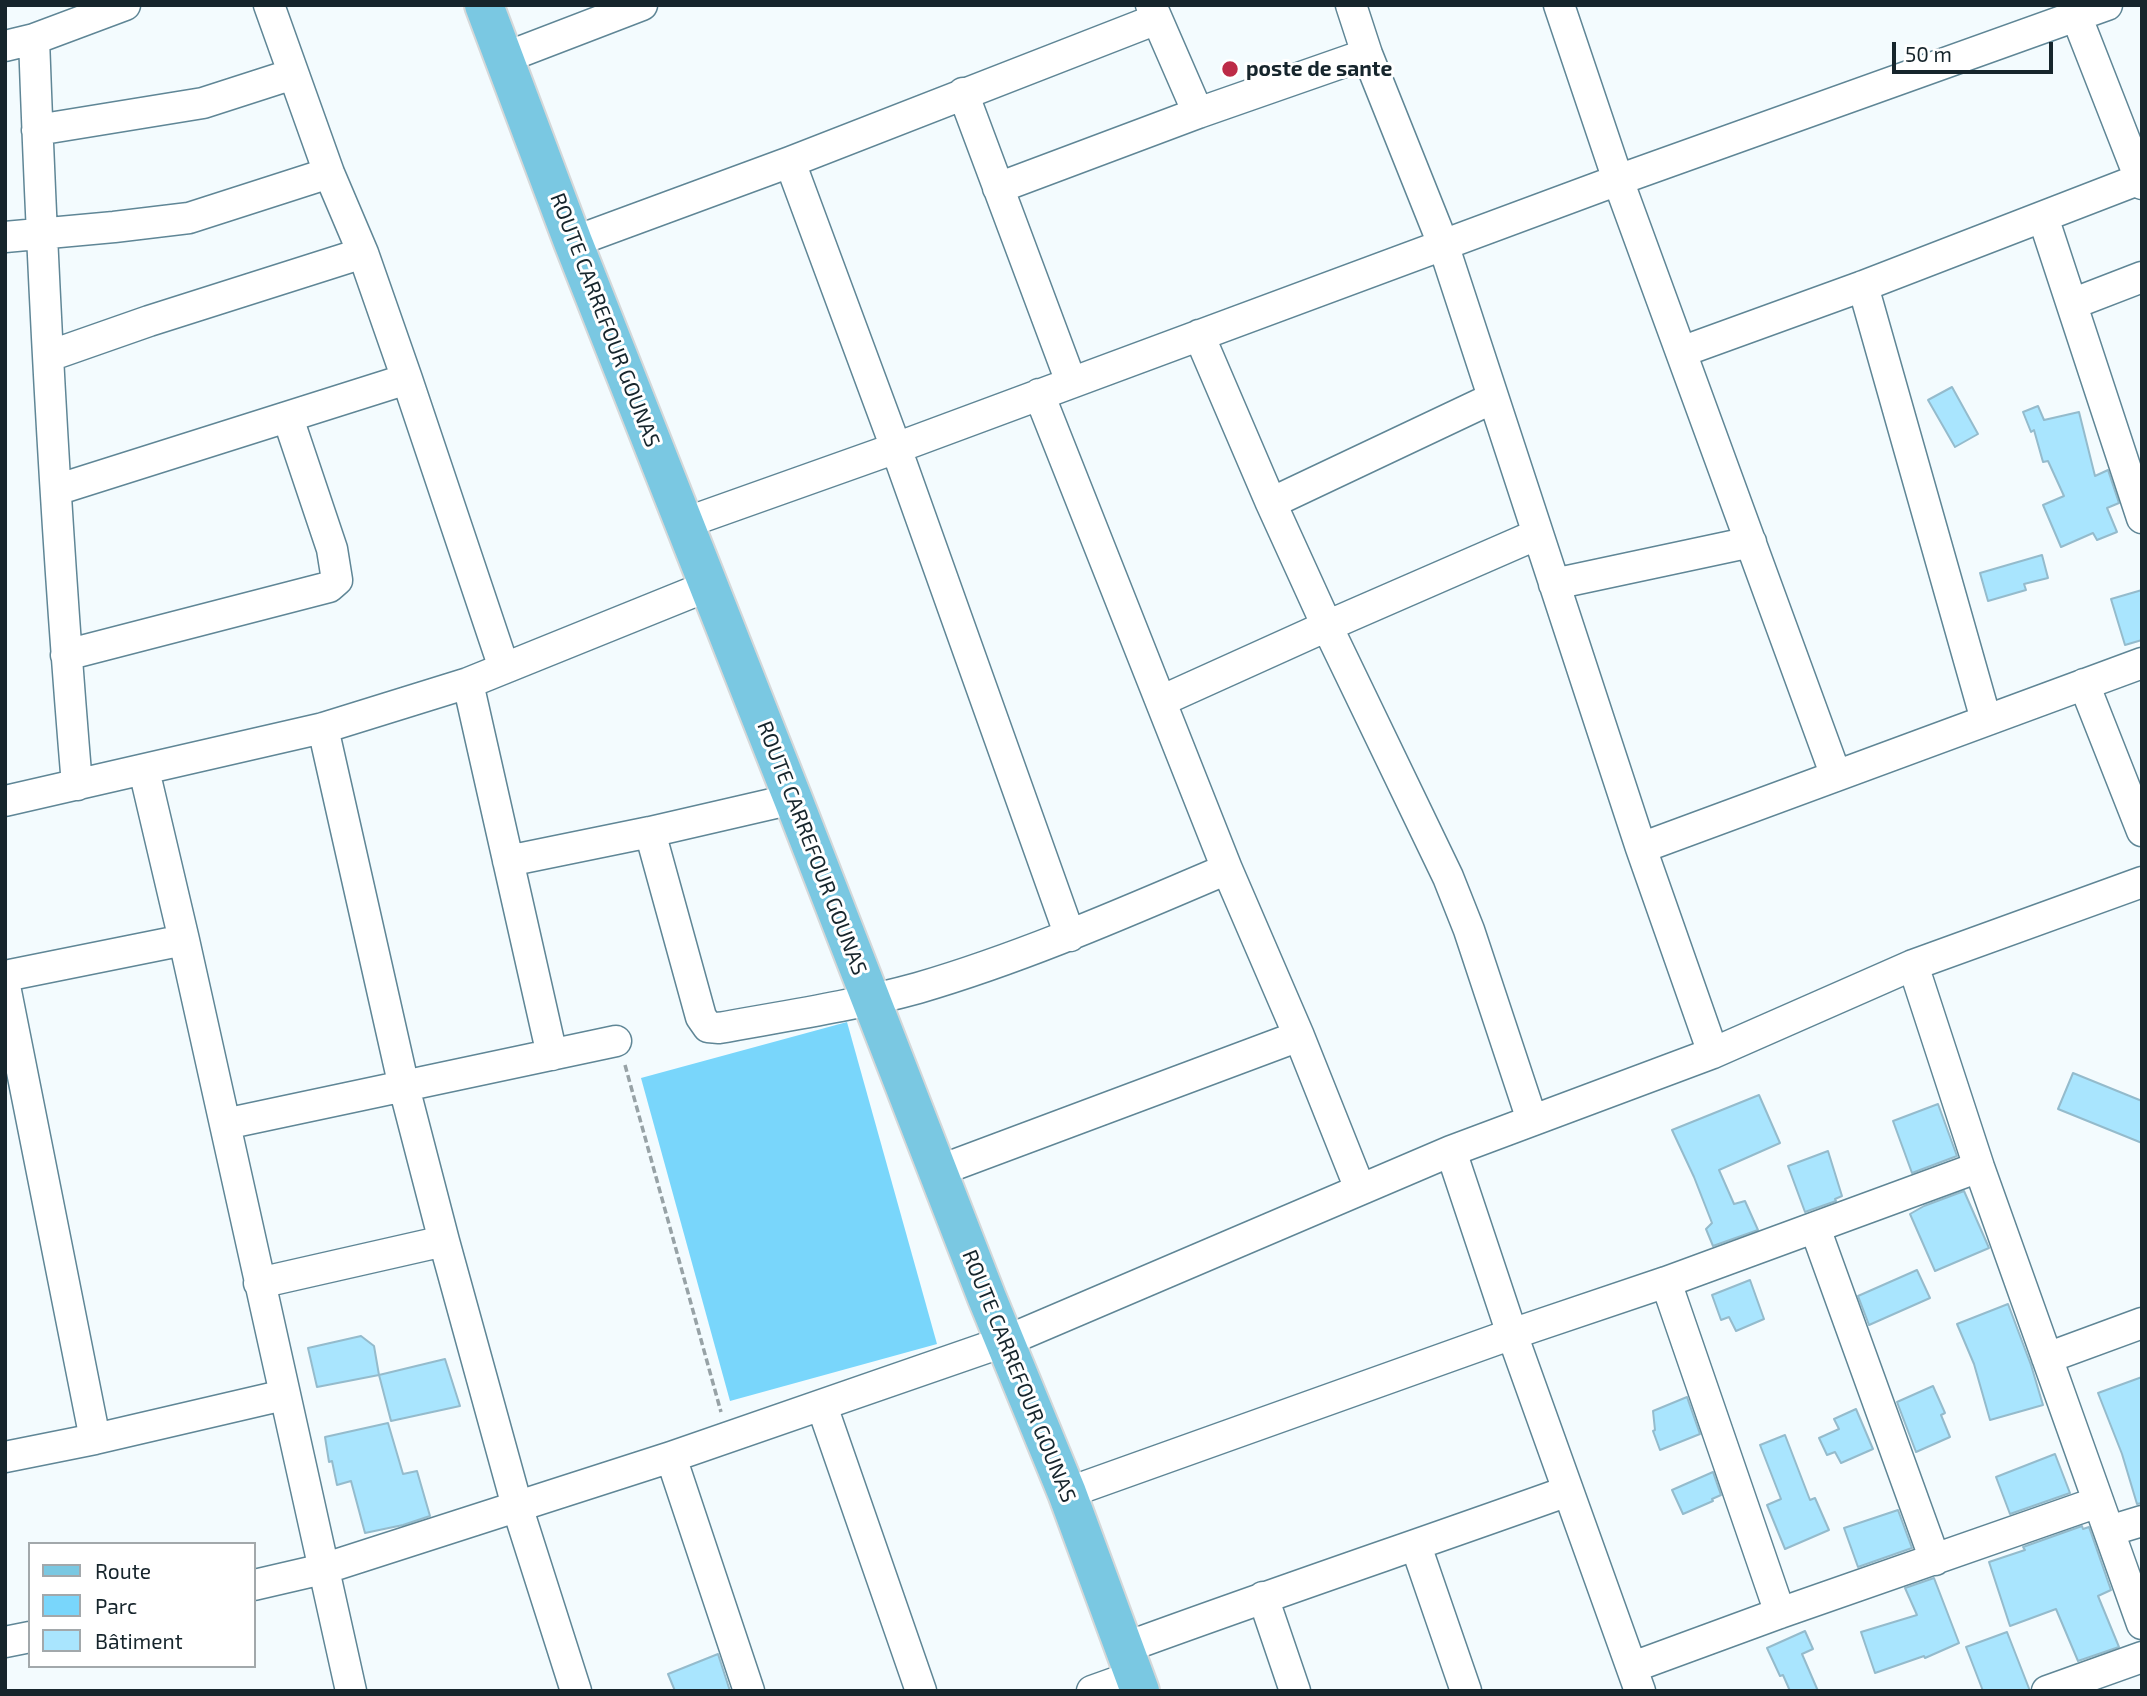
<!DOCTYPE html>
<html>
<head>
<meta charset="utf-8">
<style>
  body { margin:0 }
  #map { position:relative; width:2147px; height:1696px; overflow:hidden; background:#f3fbfe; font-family:"Exo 2",sans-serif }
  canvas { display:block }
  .frame { position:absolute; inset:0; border:7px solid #16252c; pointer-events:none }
  .legend { position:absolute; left:28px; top:1542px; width:228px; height:126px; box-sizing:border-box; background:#fff; border:2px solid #a2a8ab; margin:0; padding:9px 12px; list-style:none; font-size:21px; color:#16252c }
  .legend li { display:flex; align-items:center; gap:14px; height:35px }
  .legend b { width:35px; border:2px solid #a2a8ab }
  .scale { position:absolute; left:1892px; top:42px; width:161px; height:32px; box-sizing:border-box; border:4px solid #16252c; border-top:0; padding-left:9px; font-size:21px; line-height:24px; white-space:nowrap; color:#16252c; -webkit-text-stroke:5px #fff; paint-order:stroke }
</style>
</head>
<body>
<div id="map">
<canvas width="2147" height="1696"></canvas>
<div class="frame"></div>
<ul class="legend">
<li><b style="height:9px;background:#7ac8e2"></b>Route</li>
<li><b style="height:19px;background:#79d6fb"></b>Parc</li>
<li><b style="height:19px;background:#a9e5fe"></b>Bâtiment</li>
</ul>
<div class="scale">50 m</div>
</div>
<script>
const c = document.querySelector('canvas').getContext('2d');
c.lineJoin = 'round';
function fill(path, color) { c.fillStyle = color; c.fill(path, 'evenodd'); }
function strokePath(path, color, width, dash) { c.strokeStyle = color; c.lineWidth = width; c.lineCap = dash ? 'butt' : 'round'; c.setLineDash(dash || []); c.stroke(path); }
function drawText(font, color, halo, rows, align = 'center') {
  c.font = font + ' "Exo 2",sans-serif'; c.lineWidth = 6; c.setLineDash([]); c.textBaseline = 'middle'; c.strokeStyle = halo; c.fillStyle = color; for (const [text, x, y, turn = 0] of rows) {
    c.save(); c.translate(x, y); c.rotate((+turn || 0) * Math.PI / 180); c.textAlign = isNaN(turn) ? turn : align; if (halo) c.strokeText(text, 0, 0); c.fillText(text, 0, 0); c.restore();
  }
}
fill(new Path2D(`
  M847,1022L937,1344L730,1401L641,1078Z`), '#79d6fb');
const building = new Path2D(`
  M1952,387L1978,434L1955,447L1928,400Z
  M2038,406L2044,420L2079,412L2095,476L2108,470L2119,503L2107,508L2117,532L2097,540L2093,533L2061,547L2043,505L2064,496L2048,461L2043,462L2034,430L2031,432L2023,412Z
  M2042,555L2048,578L2024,584L2026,590L1988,601L1980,573Z
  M2142,590V640L2125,645L2111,599Z
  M2073,1073L2142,1101V1143L2058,1109Z
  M1759,1095L1780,1143L1719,1170L1734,1204L1745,1201L1758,1230L1713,1246L1706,1229L1712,1223L1694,1177L1672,1130Z
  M1938,1104L1957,1156L1912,1173L1893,1121Z
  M1828,1151L1842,1196L1835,1199L1836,1201L1805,1212L1788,1166Z
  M1964,1191L1989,1248L1935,1271L1910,1214L1924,1206Z
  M1917,1270L1930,1298L1869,1325L1858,1296Z
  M1750,1280L1764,1319L1736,1331L1729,1317L1721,1320L1712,1295Z
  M2008,1304L2031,1365L2043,1405L1990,1420L1974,1364L1957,1324Z
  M361,1336L374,1346L379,1375L317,1387L308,1348Z
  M445,1359L460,1406L391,1421L379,1375Z
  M2142,1377V1503L2137,1504L2122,1454L2098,1393Z
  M1933,1386L1945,1413L1941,1415L1950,1437L1916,1452L1897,1402Z
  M1687,1397L1700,1434L1660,1450L1653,1431L1655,1430L1653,1411Z
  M1856,1409L1873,1449L1841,1463L1835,1452L1827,1455L1819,1438L1839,1429L1834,1419Z
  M388,1423L403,1474L417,1471L430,1516L403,1525L365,1533L351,1481L337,1485L332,1461L329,1462L325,1437Z
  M1785,1435L1810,1500L1815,1498L1829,1530L1785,1549L1767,1505L1781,1499L1760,1445Z
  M2055,1454L2070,1493L2010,1514L1996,1477Z
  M1713,1472L1721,1495L1712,1499L1713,1501L1683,1514L1672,1490Z
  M1898,1510L1912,1548L1858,1567L1844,1528Z
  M2082,1526L2083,1529L2089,1527L2111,1590L2098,1596L2119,1647L2078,1661L2056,1609L2010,1626L1989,1562L2025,1550L2023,1547Z
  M1934,1578L1959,1643L1925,1658L1924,1656L1875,1673L1861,1632L1917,1615L1905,1588Z
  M1805,1631L1813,1649L1802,1654L1818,1691H1790L1783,1675L1780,1676L1767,1648Z
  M2007,1632L2030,1691H1983L1966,1647Z
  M718,1654L730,1691H675L668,1674Z`);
fill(building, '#a9e5fe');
strokePath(building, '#94bbcc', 2);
const minor = new Path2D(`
  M269,5L329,173L363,253L407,379L504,668
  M1151,5L1198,113
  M1351,5L1367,54L1443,244L1641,848L1713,1053
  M1559,5L1618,180L1836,776
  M2072,5L2142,184
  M34,39C43,288 56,537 77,785
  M5,46L34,39L125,5
  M504,58L642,5
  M963,93L1071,382
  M37,130L203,103L293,74
  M790,162L896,448L1070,936
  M998,188L1198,113L1367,54
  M2043,217L2142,518
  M5,237L114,227L189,218L329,173
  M573,242L790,162L1157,19
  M1863,286L1986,720
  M2072,304L2142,277
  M1199,335L1271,503L1327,626L1448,877L1469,930L1532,1120
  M1681,352L1863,286L2140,179
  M49,356L149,321L363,253
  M1039,394L1227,869L1299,1036L1360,1189
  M56,490L407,379
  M1271,503L1493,398
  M685,523L896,448L1618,180L2107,5
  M1554,584L1751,542
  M66,655L329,587L337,580L332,549L288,418
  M468,683L552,1055
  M2084,684L2142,831
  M1161,701L1327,626L1538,534
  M323,728L404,1087L444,1241L517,1506L576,1691
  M144,770L184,940L351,1691
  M5,801L323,728L468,683L708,586
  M650,832L701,1017L708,1027L719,1028C785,1016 853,1006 918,988C1024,957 1126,912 1227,869
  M1641,848L2142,663
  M508,861L650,832L793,799
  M1913,965L1979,1167L2142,1624
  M5,976L184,940
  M5,986L95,1439
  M225,1124L616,1041
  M1451,1151L1512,1334L1640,1691
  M938,1171L1299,1036
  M1815,1228L1935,1560
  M1666,1282L1780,1613
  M259,1283L444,1241
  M2047,1358L2142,1323
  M822,1406L921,1691
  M5,1457L95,1439L284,1395
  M671,1457L749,1691
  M1067,1493L1512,1334L1666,1282L1979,1167
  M2109,1531L2142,1521
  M1416,1546L1466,1691
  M254,1585L323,1569L671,1457L1006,1341L1451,1151L1713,1053L1913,965L2142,882
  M1263,1597L1295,1691
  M5,1642L30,1637
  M1124,1648C1271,1594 1420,1544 1568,1491
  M1633,1667L1780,1613L2098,1502
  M1092,1691L1134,1676
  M2047,1691L2142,1657`);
const major = new Path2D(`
  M484,5L573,242L793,799L987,1298L1067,1493L1140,1691`);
strokePath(minor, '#5f8696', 33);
strokePath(major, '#d5d8d9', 42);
strokePath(new Path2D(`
  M625,1065L721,1412`), '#97a2a6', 3.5, [7, 3.5]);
strokePath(minor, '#fff', 30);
strokePath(major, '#7ac8e2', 38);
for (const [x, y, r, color] of [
  [1230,69,9,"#bc2b47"]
]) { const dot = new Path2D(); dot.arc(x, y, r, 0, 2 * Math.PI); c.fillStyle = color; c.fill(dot); strokePath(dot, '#fff', 2.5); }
drawText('bold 21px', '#16252c', '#fff', [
  ["poste de sante",1246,69]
], 'left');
drawText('21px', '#16252c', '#fff', [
  ["ROUTE CARREFOUR GOUNAS",605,320,69],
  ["ROUTE CARREFOUR GOUNAS",812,848,69],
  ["ROUTE CARREFOUR GOUNAS",1019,1376,68]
]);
</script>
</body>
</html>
